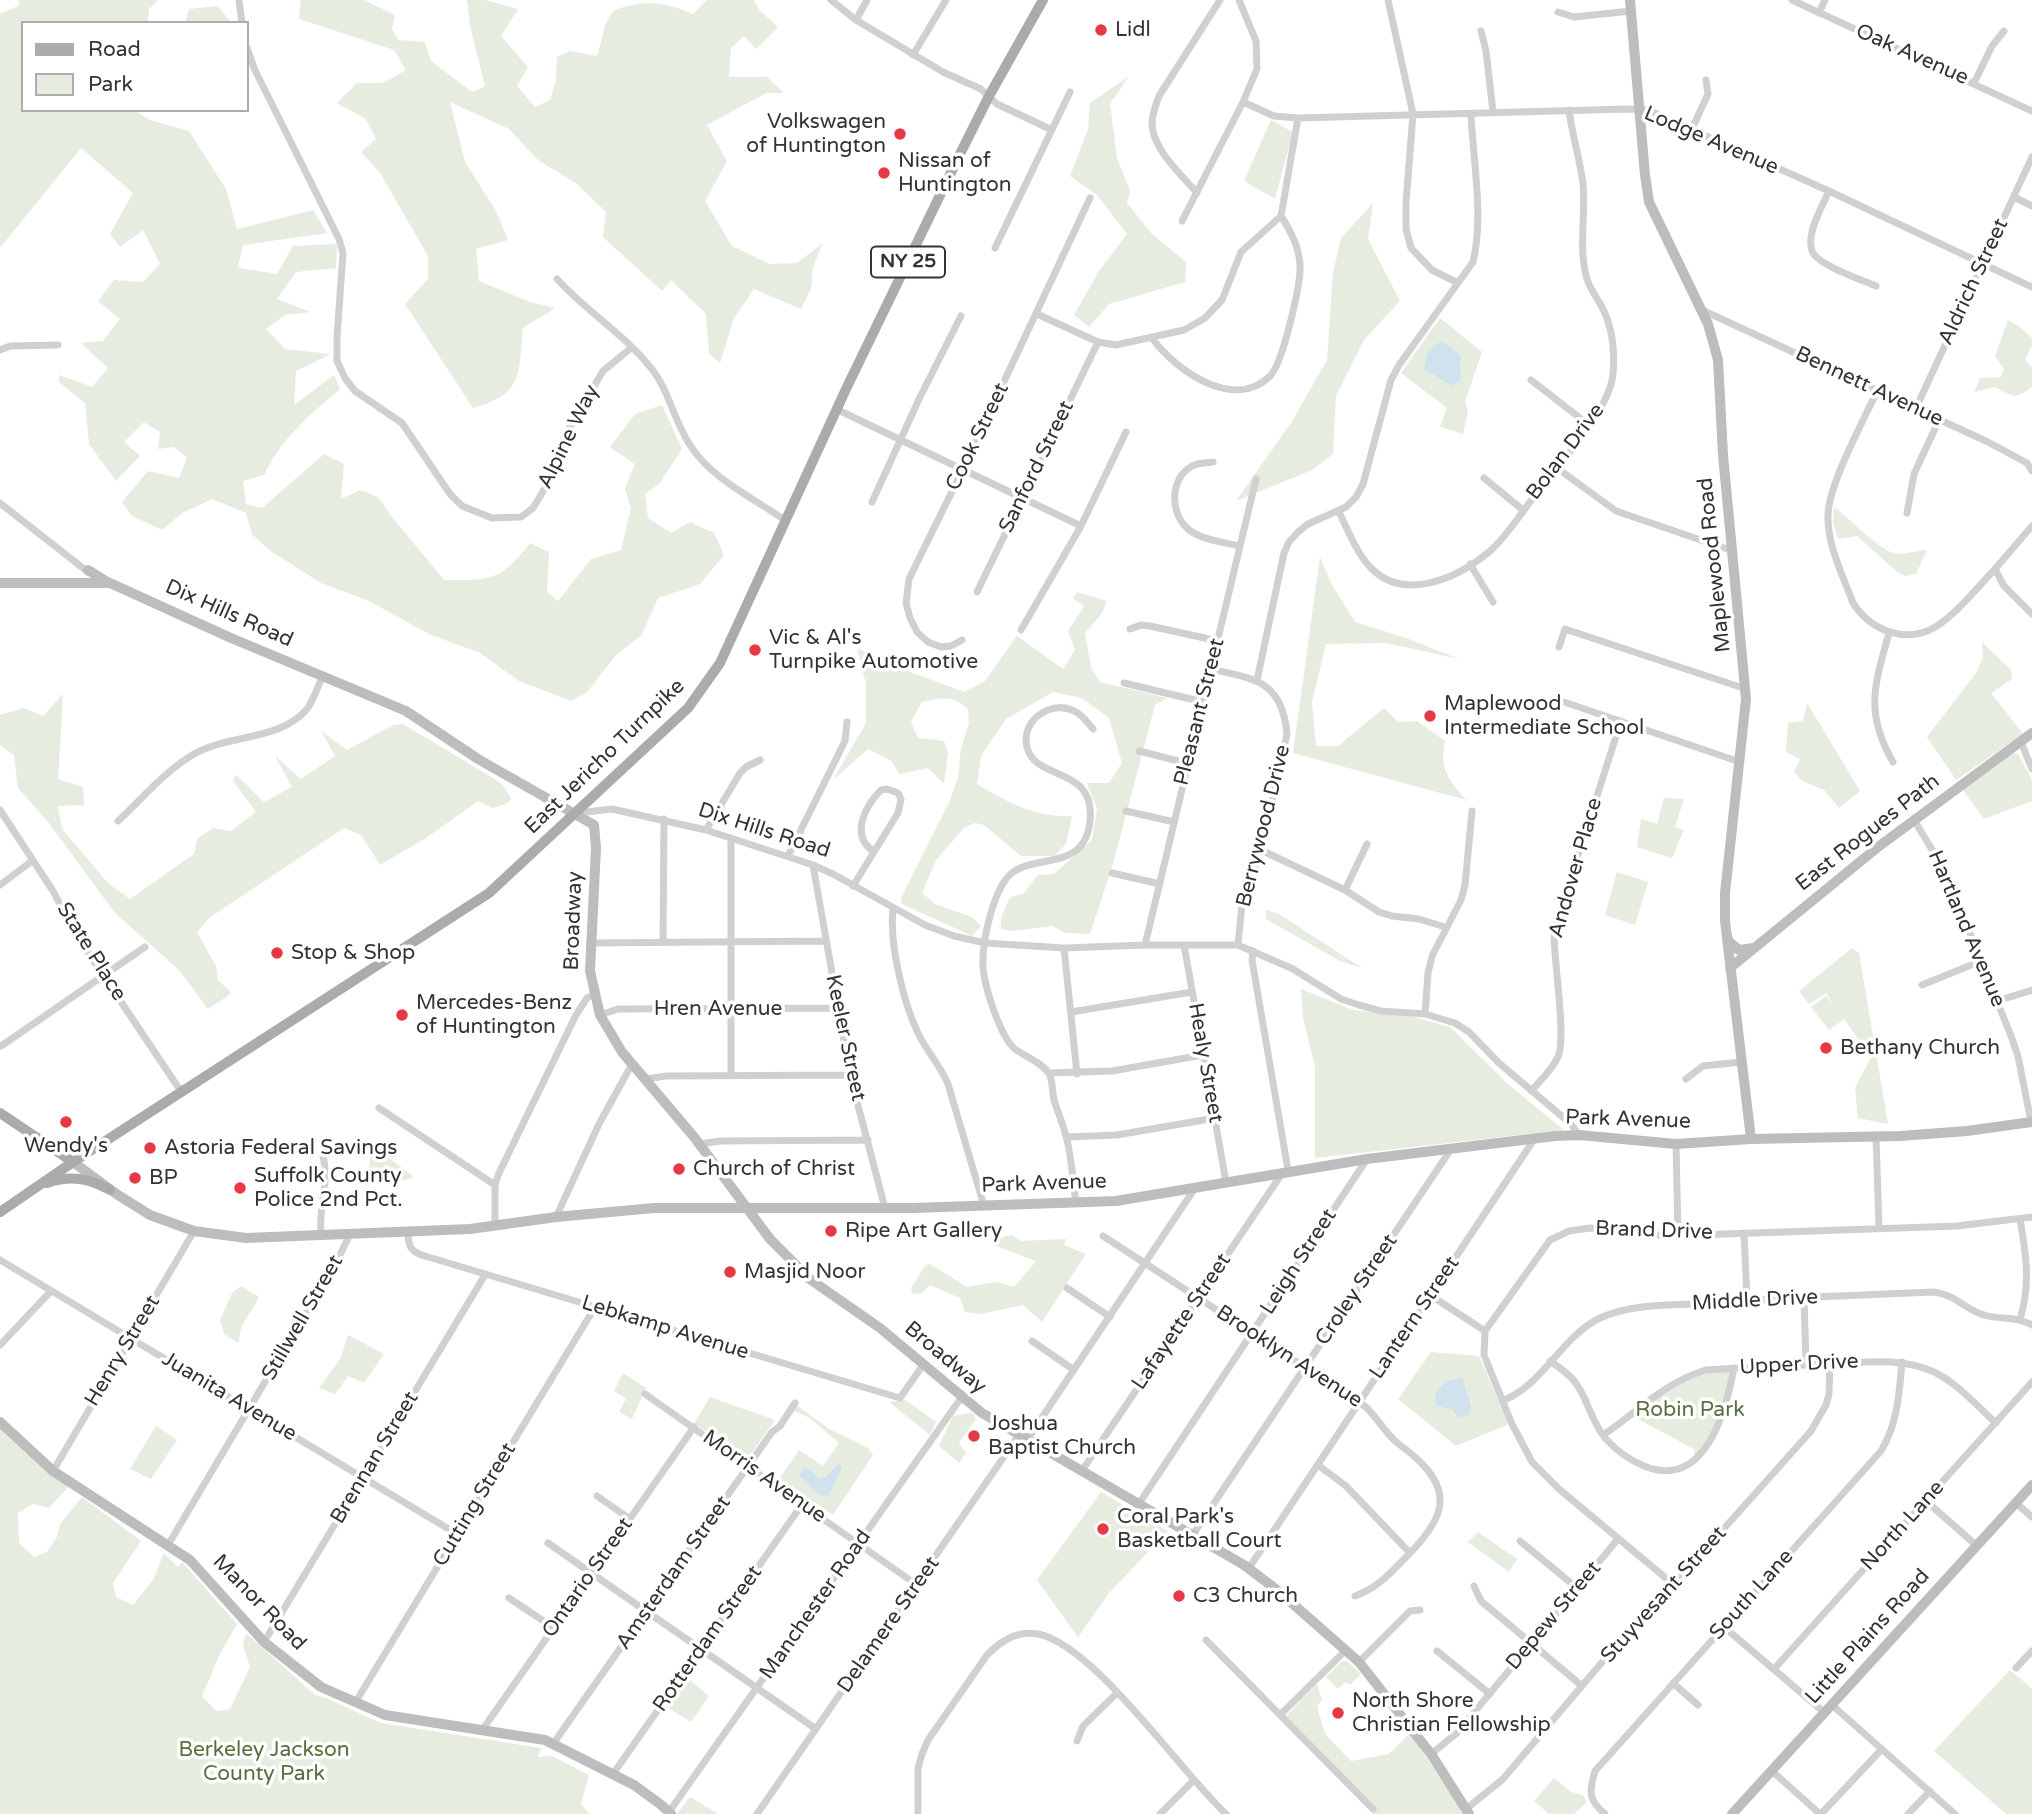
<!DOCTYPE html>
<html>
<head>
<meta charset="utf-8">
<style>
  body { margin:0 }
  #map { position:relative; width:2032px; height:1814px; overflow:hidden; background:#fff; font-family:"Varela Round",sans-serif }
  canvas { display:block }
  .legend { position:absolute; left:21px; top:21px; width:228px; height:91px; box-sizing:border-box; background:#fff; border:2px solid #adadad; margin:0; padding:9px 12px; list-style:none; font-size:21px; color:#333 }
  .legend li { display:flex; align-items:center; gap:14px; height:35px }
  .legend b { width:35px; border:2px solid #adadad }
</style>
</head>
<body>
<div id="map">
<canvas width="2032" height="1814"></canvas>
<ul class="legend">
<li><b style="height:9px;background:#ababab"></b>Road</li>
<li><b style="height:19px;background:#e6ecdf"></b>Park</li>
</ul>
</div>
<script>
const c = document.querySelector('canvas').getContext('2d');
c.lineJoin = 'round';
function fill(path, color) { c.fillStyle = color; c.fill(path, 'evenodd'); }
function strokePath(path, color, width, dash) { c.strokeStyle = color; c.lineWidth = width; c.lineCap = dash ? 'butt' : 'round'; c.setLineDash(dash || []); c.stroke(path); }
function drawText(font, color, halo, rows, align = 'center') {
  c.font = font + ' "Varela Round",sans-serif'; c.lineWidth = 7; c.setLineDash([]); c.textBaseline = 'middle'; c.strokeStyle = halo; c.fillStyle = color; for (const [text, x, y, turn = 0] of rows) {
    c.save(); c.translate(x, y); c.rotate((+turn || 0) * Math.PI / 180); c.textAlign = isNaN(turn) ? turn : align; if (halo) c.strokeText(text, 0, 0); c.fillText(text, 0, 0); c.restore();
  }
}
fill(new Path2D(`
  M18,0H158L149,9L148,23H23V110H134L150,120L189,131L226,189L237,229L313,210L327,233L243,245L238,268L277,274L293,246L337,244L336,268L296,272L277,299L311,312L285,315L266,329L285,349L331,354L296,371L294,405L334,375L340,389C310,414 281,439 264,475L243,481L246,504L262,508L324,454L344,464L341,499L360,490L378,497L392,517L444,580C492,580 499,582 530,543L549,552L547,592L558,601L591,559L621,550L631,508L625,489L635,464L610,447L635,414L662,405L682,449L659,484L645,494L648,518L671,533L690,522L714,533L724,555L700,584L658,598L641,636L617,654L587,692L571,701L519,681L480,653L429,634L369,601L321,583L269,550L252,534L246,513L212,499L182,513L162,530L132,516L122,502L148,471L179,478L187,457L173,447L158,449L160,432L144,422L124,442L140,456L116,481L89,444L85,403L59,382V375L92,387L108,368L81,343L103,341L120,319L98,301L114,280L143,282L160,264L143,230L120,247L110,234L133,193L81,148L0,248V14L20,5Z
  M301,0H364L395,15L392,29L398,40L425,42L431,61L472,92L485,86L470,25L467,0H485L518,9L501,36L528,67L517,86L535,107L550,100L556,81L557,57L570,51L597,56L606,23L614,10C646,0 663,1 693,14L707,0H754L759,10L778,27L756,49L744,36L731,48L729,77H767L784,93H766L707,125L727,161L705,201L732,246L769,264L797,263L823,243L813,267L811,289L801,309L754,289L734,318L720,363L709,354L706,314L671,280L662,291L603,237L606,212L577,184L538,160L509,129L450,102L465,162L496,211L508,240L476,249L479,281L530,302L555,308L523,328C518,374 525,393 473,408L405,304L428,279V256L380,173L361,152L376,139L366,119L337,103L357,83H383L406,70L394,50L299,19Z
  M218,6L231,23H185L189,9Z
  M1129,76L1110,104L1117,158L1130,191L1127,203L1152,234L1186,262L1185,282L1109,304L1089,327L1074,315L1099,271L1127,234L1097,195L1070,176L1088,129L1090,103Z
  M1271,120L1293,132L1275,199L1244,181Z
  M1373,203L1368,239L1400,301L1364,340L1336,396L1333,454L1312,470L1236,501L1291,423L1327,360L1333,273L1341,238Z
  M1440,318L1482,352L1465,402L1468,412L1463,434L1440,427L1447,408L1401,373Z
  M2008,320L2021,328L2032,338V345L2025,360L2032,368V387C2014,400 2014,397 1995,387L1974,392L1980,378L2001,377L2004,369L1995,356Z
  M1834,507C1848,517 1880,550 1893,553C1901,556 1917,550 1927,550L1916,574L1905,576L1896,571L1857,536L1838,539L1833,522Z
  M1320,557L1331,583L1355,622L1406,638L1459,659L1386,643L1326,644L1312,702L1316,746H1338L1384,708L1398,722L1417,721L1445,741C1439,769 1449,780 1466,800L1293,753Z
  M1077,592L1107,601L1102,613L1085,633L1091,668L1100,682L1167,698L1155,705L1113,864L1090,934L1066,933L1052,926L1014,931L1001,929V918L1010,897L1023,894L1038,875L1054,874L1092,840L1097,809L1087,783H1109L1122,763L1109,718L1082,698L1053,692L1006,719L981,756L977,784C1007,802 1036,818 1072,816L1066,844L1054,856H1021L984,825L975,823L964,828L936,860L922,893L935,904L972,917L981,926L972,936L902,904L901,898L949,803L958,777L961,748L969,724L968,709C951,694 942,698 922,702L911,722L918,738L944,741L948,753L944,784L928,768L900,774L890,760L868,749L833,780L866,723V684L857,648L889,664L964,692L985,681L1017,636L1063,669L1075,650L1068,631L1084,606L1073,598Z
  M1982,642L2011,670L2012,679L1991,693L2023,734L1956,780L1927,737L1976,673L1983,657Z
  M63,694L58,779L83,787L84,805L58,806L62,829L108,883L130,899L194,854L197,839L213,828L231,831L256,812L233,781L236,775L264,802L292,787L275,756L301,779L335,756L321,731L347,750L393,725L403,724L501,783L511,798L508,803L493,808L478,801L426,838L380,865L361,835L344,828L209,918L197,932L216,966L218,980L231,992L228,996L208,1009L179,970L115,913L48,822L18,788L14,755L0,745V715L23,708L43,716Z
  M1807,703L1860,791L1839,808L1824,790L1802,781L1794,772L1800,759L1786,752L1788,723L1803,721Z
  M2013,753L2018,754L2032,780V801L1984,819L1963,790Z
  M1664,798L1684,799L1675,827L1684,830L1672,858L1637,847L1641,819L1657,824Z
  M1617,872L1648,882L1635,925L1605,915Z
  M1266,910L1279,914L1362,968L1340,961L1266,919Z
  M1852,948L1859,953L1888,1124L1858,1118L1855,1088L1871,1057L1844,1019L1829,1030L1811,1007L1826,996L1833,1004L1826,993L1809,1004L1799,991Z
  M1301,989L1353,1010L1414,1017L1450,1027L1508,1084L1564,1130L1315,1158V1067L1303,1018Z
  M371,1144L414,1177C381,1188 396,1182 369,1170Z
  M1011,1235L1021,1241L1066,1239L1064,1245L1086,1254L1042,1322L1023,1305L981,1314L965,1312L960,1298L930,1285L922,1293L912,1294L911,1288L925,1266L930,1264L967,1287L995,1282L1014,1287L1036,1261L994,1245L992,1240Z
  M241,1286L259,1297C251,1316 240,1319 239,1343L224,1334L220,1320L232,1293Z
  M348,1335L384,1354L364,1383L348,1376L335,1394L319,1388L340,1359Z
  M1431,1352L1479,1356L1509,1424L1456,1446L1398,1399Z
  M1734,1368L1720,1422L1695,1457L1694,1449L1632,1416L1692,1375Z
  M623,1373L646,1388L632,1419L619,1412L626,1399L614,1391Z
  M710,1397L775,1420L748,1458H745L694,1424Z
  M905,1400L936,1422L930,1435L889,1402Z
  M798,1406L829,1429L868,1448L873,1455L833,1515L779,1479L799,1450L823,1466L839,1443L810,1418L794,1411Z
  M968,1413L974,1414L976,1419L959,1443L966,1453L959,1463L939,1446L953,1416Z
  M156,1426L177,1440L151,1479L130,1469Z
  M0,1428L44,1468L68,1487L49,1508L33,1504L18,1513L19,1543L34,1557L47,1552L57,1537L60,1524L82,1497L141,1541L113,1583L116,1597L133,1605L153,1580L164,1553L178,1567L182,1562L237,1624L220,1654L202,1696L216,1711L230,1709L250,1667L243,1645L246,1633L315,1695L326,1698L381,1723L541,1748L538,1757L552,1756L589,1775L581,1804L589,1814H0Z
  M1101,1492L1168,1531L1110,1592L1078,1637L1037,1580Z
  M1478,1532L1517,1559L1509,1572L1468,1542Z
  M1342,1661H1347L1361,1674L1350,1685L1345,1682L1338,1689L1326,1677Z
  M2010,1670L2032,1689V1814H2006L1934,1751Z
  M688,1678L709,1696L691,1722L667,1707Z
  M1317,1684L1322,1700L1317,1706L1325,1734L1351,1761L1389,1754L1410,1733L1464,1814H1372L1377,1808L1285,1717Z
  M1554,1778L1571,1792L1583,1795L1587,1802L1574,1814H1549L1534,1801Z
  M689,1798H692L718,1814H677Z`), '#e6ecdf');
fill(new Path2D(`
  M1442,341L1460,355L1461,379L1452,386L1424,369C1426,355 1429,348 1442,341Z
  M1462,1378L1471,1406L1469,1415L1459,1418L1453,1410L1436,1405L1435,1393L1446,1381Z
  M840,1463L842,1467L829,1495H819L799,1475L804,1468L812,1471L819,1479L826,1477Z`), '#cfe2ee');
strokePath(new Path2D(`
  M239,0L242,23
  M831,0L856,20L943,72L981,89L997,104L1052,130
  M1388,0L1413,114L1406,203V229L1411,248L1432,270L1458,283
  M1792,0L2032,111
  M1558,12L1574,17L1631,11
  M1819,13L1825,0
  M856,20L867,0
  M1481,31L1486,51L1493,112
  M247,48L254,68L339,239L343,253L337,337V361L345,378L355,391L402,423L450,494L462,506L492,518L521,517L533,508L545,488L549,472L567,432L603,371L631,348
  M913,55L946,0
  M1974,83L1992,46L2004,31
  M1243,102L1274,116L1298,118L1628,109L1648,110L1829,191L2032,287
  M1692,129L1708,94L1706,80
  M1829,191C1822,207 1806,233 1812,251C1817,265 1862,280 1876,286
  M1197,193C1181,174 1152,149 1152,123C1152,114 1156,105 1159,96L1220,0
  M2014,197L2032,206
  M1182,221L1243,102L1257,69L1256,41L1239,0
  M995,248L1070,92
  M557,279C586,311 624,334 651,368C669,390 674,421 690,445C712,480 754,498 786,521
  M1702,310L1988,442L2027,463L2032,471
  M1037,314L1098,342L1116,345L1184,330L1205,318L1222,300L1241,252L1281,216
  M1152,338C1175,370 1234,412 1270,376C1283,363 1301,284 1300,265C1299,246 1290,230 1281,216L1298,118
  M0,350L10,346L58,345
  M1531,380L1589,425
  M1877,391C1863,422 1828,485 1828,516C1827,544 1843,576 1853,603C1871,631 1907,645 1937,626C1959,611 1977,588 1995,569
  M1916,408L2032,157
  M836,409L1081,526
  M1213,462C1208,463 1201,463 1197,464C1170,473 1168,512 1188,529C1201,540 1223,542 1240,546
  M1557,468L1616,511L1733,551
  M1484,478L1523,510
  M872,502L920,397L961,316
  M0,503L88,572
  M1339,512C1348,530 1356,552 1370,567C1404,603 1458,578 1490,551C1508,536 1527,504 1543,485C1565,458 1610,408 1613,374C1615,351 1613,328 1602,307C1597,298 1590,289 1587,279C1578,250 1586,214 1583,184C1580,159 1572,135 1569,110
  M1907,513L1914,474L1939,420
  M2032,526L1995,569L2004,586L2032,614
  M1470,564L1493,602
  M977,592L1098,342
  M1130,629L1141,625L1150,626L1218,641
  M1021,630L1081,526L1126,432
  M1889,633C1875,684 1864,712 1893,762
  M962,640L951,646L941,647L928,642L917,632L910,618L906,603L909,579L963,469L1090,198
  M1559,647L1565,629L1746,689
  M1211,669C1256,679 1282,681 1287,734L1261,850L1242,904L1238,945
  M1257,680L1284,553L1289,542L1298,532L1308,524L1346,507L1356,497L1363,484L1391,380L1399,365L1473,262C1484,217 1473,160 1471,114
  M1124,683L1203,702
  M1564,702L1740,762
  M2021,742L2032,769
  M1139,751L1186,763
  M0,810L53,891L75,933L182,1093
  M1126,811L1174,822
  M577,813L612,809L706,830L813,865L833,874L925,925L954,936L985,943L1064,948L1145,945H1238L1293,969L1341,999L1359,1005L1381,1011L1425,1014L1455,1023L1469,1032L1499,1063L1571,1124L1579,1135
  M1914,820L1945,871L2011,1036L2018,1056L2031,1122
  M118,821C143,798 165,771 194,754C229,734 280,741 307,709C314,699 318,686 323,675
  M706,830L740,773L746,767L760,760
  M731,838V1075
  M1261,850L1345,890L1379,912L1392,916L1419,919L1445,927
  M788,856L845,741L847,722
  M813,865L850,1075L885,1208
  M1112,873L1160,884
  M0,885L32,861
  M853,886L898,813L901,799L898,793L887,789L881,790C865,806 850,835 873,851
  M1345,890L1367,844
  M893,909C889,944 904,1006 920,1037C929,1054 941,1067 948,1084L984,1206
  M663,942L664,819
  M590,943L826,941
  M1145,945L1256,479
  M1184,945L1226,1182
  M1064,948L1077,1074
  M1253,951L1252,960L1288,1170
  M1922,985L1981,961
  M1997,1001L2032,990
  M1071,1012L1192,992
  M1425,1014L1428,973L1432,956L1461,900L1465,885L1472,811
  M600,1015L618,1009L838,1008
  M1,1046L145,947
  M1049,1073L1112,1071L1203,1055
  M646,1079L666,1076L850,1075
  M1686,1079L1703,1066L1741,1062
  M1531,1091C1540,1081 1552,1070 1558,1057C1567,1036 1553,959 1554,930L1621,721
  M379,1108L495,1185
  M1067,1137L1117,1135L1215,1118
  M1876,1137L1879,1228
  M700,1144L720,1141L868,1140
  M1676,1144L1678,1235
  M1076,1203C1073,1182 1072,1161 1067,1140C1064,1126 1058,1113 1054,1100C1052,1092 1053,1080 1049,1074C1043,1063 1024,1056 1015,1049C1000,1037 984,985 983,966C982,942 993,887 1013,872C1038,854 1085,871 1090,821C1096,765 1035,782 1027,747C1020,721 1051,699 1074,711C1083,715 1087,722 1093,729
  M556,1217L599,1124L632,1064
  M495,1226V1185L499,1173L576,1015L587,998L594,994
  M408,1231C408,1246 410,1252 425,1256L900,1398L923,1365
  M1744,1233L1747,1299
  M321,1235C318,1207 330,1183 323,1156
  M1103,1236L1366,1407C1376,1417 1384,1430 1394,1440C1404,1449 1415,1455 1423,1465C1455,1498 1437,1525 1410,1553C1392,1571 1380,1587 1355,1596
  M0,1260L457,1534
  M1067,1288L1110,1317
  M1430,1295L1485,1331
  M1804,1298L1806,1363
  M2020,1319C2031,1284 2026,1254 2020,1219
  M1032,1341L1074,1370
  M0,1345L51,1291
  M1550,1361C1559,1367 1568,1373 1575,1382C1588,1399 1591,1421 1605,1438C1616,1450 1629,1460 1644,1466C1705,1491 1726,1411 1734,1368
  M645,1394L917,1585
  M1504,1400C1544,1384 1561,1337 1600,1318C1633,1303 1671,1306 1705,1303C1782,1298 1858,1295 1934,1292C1957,1295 1965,1310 1984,1315C2001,1320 2016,1316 2032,1325
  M1603,1435C1640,1410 1661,1385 1705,1370C1748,1367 1791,1365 1834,1364C1868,1362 1902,1357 1934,1372C1957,1383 1977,1406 1996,1423
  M1027,1440L1195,1188
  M1318,1465L1346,1486L1410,1553
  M53,1471L194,1231
  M1081,1472L1283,1172
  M597,1496L630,1519
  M1926,1501L1976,1545
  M2016,1503L2032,1517
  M1138,1505L1367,1159
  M1192,1536L1451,1149
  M1520,1541L1577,1588
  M548,1543L816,1729
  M168,1545L338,1259L350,1234
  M1249,1568L1535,1138
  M1673,1584L1559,1489L1532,1462L1512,1424L1484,1355L1485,1331L1550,1240L1569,1231L1590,1228L1667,1236L1957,1226L2032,1217
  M1474,1586L1481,1601L1582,1686
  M509,1598L554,1628
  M1724,1627L1825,1713
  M1206,1640L1373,1809
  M264,1642L485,1275
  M1437,1651L1490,1694
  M1359,1662L1410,1611L1420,1610
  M2016,1668L2032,1651
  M1774,1669L2032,1382
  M1673,1683L1698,1705
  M355,1703L595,1307
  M1832,1705L1955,1814
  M1280,1715L1345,1651
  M483,1729L694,1427
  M1077,1741L1083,1726L1117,1693
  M553,1744L772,1432L780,1426L795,1403
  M1431,1754L1457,1733L1618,1539
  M1772,1771L1820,1814
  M613,1774L803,1503
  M1466,1809L1503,1779L1648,1608L1695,1561L1811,1431L1826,1405L1829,1394L1830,1364
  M669,1812L961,1398
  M757,1814L1019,1435
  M918,1814V1768L922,1754L928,1740L987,1655C1001,1641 1017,1630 1038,1634C1094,1645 1181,1772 1226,1814
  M1160,1814L1194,1780
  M1605,1814C1588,1800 1589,1791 1595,1771L1881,1451C1898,1423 1899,1394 1902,1362
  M1821,1814L1882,1749
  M1908,1814L1930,1791`), '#d0d0d0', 7);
strokePath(new Path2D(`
  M1630,0L1645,175L1649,202L1708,324L1718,360L1723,455L1746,699L1725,893V921L1751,1139
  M88,570L109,583
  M0,583H110L231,638L406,711L478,759L594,825L596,848L590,971L600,1015L622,1052L694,1137L770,1239L811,1280L880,1328L982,1413L1244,1565L1277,1590L1359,1662L1431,1754L1469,1814
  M1727,936L1729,942L1739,950L1754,948
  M1730,968L1878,847L2032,733
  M73,1162L118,1195L150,1215L194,1231L246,1238L470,1229L556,1217L654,1208H913L1116,1201L1367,1159L1555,1136L1579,1135L1676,1144L1751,1139L1900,1136L1967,1131L2032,1122
  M0,1422L53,1471L190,1560L264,1642L321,1687L385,1715L545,1740L634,1785L660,1804L671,1814
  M1732,1814L2032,1485`), '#bdbdbd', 10);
strokePath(new Path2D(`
  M0,1113L73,1162
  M50,1145L75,1148L93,1147
  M47,1183C71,1175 89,1178 110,1190
  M0,1212L73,1162L489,893L688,708L720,663L846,389L961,152L989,96L1043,0`), '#ababab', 10);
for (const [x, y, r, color] of [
  [1101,30,7,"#e63946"],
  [900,134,7,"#e63946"],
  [884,173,7,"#e63946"],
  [755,650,7,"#e63946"],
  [1430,716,7,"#e63946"],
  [277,953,7,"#e63946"],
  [402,1015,7,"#e63946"],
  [1826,1048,7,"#e63946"],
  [66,1122,7,"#e63946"],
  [150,1148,7,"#e63946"],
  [679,1169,7,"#e63946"],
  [135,1178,7,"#e63946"],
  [240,1188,7,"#e63946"],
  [831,1231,7,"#e63946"],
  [730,1272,7,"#e63946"],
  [974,1436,7,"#e63946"],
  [1103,1529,7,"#e63946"],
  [1179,1596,7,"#e63946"],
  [1338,1713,7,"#e63946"]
]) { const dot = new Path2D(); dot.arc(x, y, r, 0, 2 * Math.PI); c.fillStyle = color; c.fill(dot); strokePath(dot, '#fff', 2.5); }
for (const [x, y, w] of [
  [908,262,74]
]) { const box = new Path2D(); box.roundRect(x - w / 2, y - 15.5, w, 31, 5); c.fillStyle = '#fff'; c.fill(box); strokePath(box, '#333', 2); }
drawText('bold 19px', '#333', null, [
  ["NY 25",908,262]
]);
drawText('21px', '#333', '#fff', [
  ["Lidl",1115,30],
  ["Volkswagen",886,122,"right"],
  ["of Huntington",886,146,"right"],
  ["Nissan of",898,161],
  ["Huntington",898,185],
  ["Vic & Al's",769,638],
  ["Turnpike Automotive",769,662],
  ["Maplewood",1444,704],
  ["Intermediate School",1444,728],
  ["Stop & Shop",291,953],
  ["Mercedes-Benz",416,1003],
  ["of Huntington",416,1027],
  ["Bethany Church",1840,1048],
  ["Wendy's",66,1146,"center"],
  ["Astoria Federal Savings",164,1148],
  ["Church of Christ",693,1169],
  ["Suffolk County",254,1176],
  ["Police 2nd Pct.",254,1200],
  ["BP",149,1178],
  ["Ripe Art Gallery",845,1231],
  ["Masjid Noor",744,1272],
  ["Joshua",988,1424],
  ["Baptist Church",988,1448],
  ["Coral Park's",1117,1517],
  ["Basketball Court",1117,1541],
  ["C3 Church",1193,1596],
  ["North Shore",1352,1701],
  ["Christian Fellowship",1352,1725]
], 'left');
drawText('21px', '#333', '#fff', [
  ["Oak Avenue",1912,55,24],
  ["Lodge Avenue",1711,141,23],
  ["Aldrich Street",1974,282,-65],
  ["Bennett Avenue",1869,387,25],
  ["Alpine Way",569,437,-64],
  ["Cook Street",978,437,-64],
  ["Bolan Drive",1566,452,-53],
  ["Sanford Street",1037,467,-64],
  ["Maplewood Road",1715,565,-96],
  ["Dix Hills Road",229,614,24],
  ["Pleasant Street",1200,712,-76],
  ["East Jericho Turnpike",605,757,-44],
  ["Berrywood Drive",1264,826,-76],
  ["Dix Hills Road",764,831,18],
  ["East Rogues Path",1868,833,-38],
  ["Andover Place",1576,868,-74],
  ["Broadway",574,921,-88],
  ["Hartland Avenue",1966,929,67],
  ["State Place",91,952,58],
  ["Hren Avenue",718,1009],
  ["Keeler Street",845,1038,78],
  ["Healy Street",1205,1063,80],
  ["Park Avenue",1628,1120,2],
  ["Park Avenue",1044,1184,-2],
  ["Brand Drive",1654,1231,2],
  ["Leigh Street",1299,1262,-57],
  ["Croley Street",1357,1290,-56],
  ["Middle Drive",1755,1301,-3],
  ["Stillwell Street",303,1318,-60],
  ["Lantern Street",1415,1318,-56],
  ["Lafayette Street",1182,1322,-56],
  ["Lebkamp Avenue",665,1328,17],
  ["Henry Street",123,1351,-59],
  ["Brooklyn Avenue",1289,1357,33],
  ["Broadway",945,1358,40],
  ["Upper Drive",1799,1365,-3],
  ["Juanita Avenue",229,1397,31],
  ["Brennan Street",375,1458,-59],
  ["Morris Avenue",764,1477,35],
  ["Cutting Street",475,1505,-59],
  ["North Lane",1903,1526,-48],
  ["Amsterdam Street",674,1573,-55],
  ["Ontario Street",588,1578,-55],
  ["Stuyvesant Street",1664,1595,-48],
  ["South Lane",1752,1595,-48],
  ["Manor Road",259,1603,46],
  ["Manchester Road",816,1605,-55],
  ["Depew Street",1554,1616,-50],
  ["Delamere Street",889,1625,-55],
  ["Little Plains Road",1868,1637,-48],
  ["Rotterdam Street",708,1639,-55]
]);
drawText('21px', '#56703f', '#fff', [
  ["Robin Park",1690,1410],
  ["Berkeley Jackson",264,1750],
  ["County Park",264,1774]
]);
</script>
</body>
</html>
